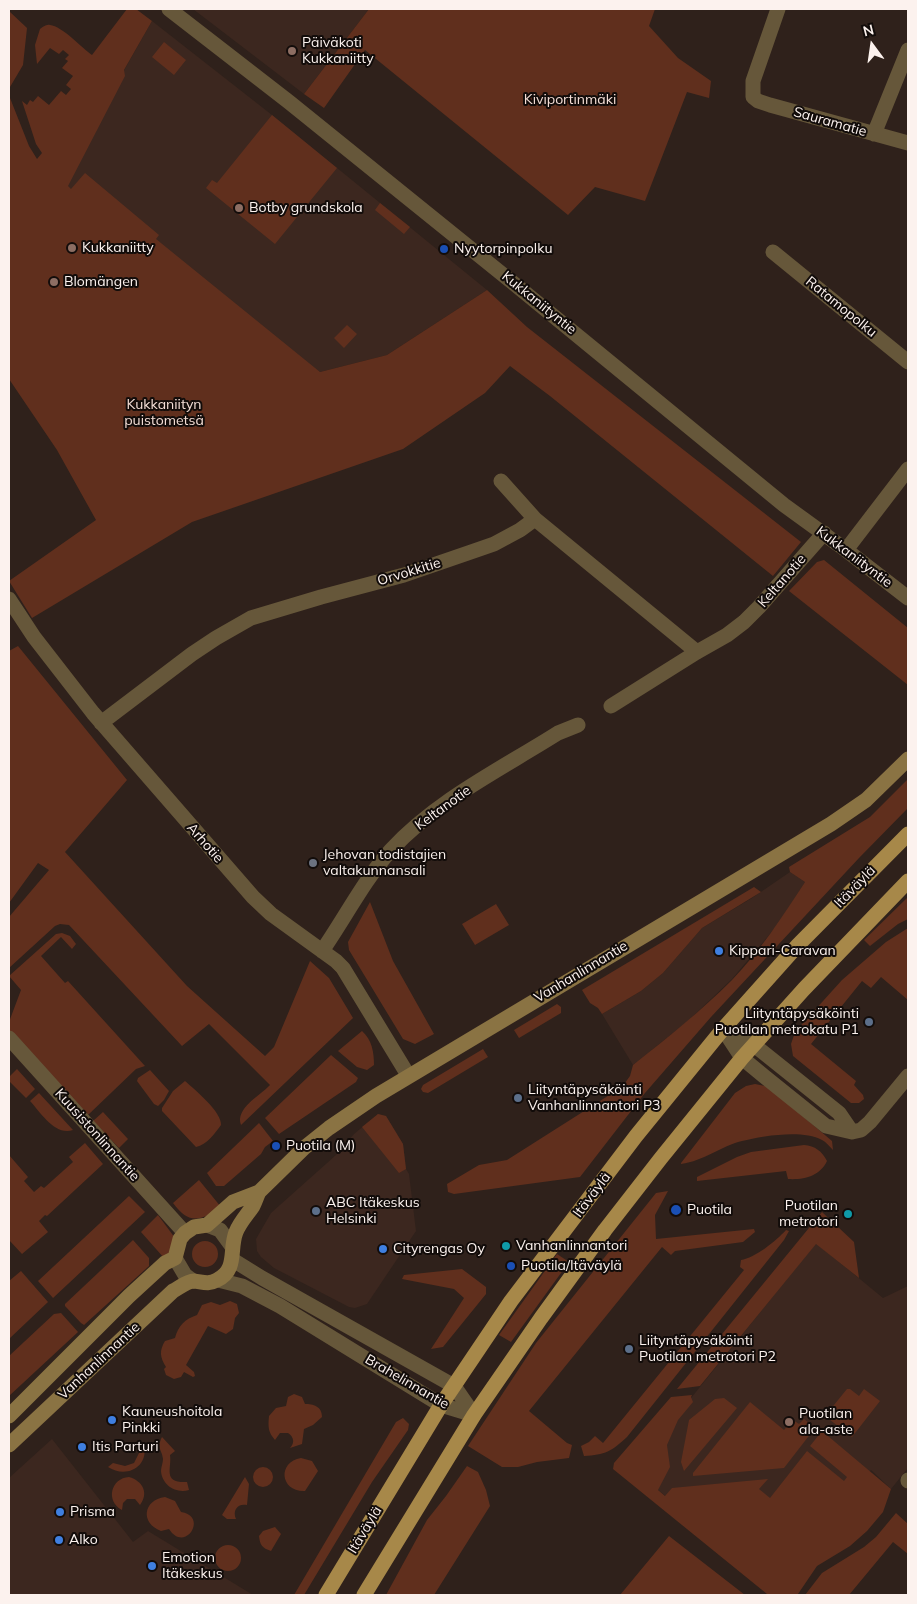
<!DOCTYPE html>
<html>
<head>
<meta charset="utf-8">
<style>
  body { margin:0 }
  #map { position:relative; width:917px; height:1604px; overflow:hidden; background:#2f211b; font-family:Mulish,sans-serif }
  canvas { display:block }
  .frame { position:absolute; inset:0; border:10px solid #fcf2ee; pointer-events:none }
  .north { position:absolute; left:847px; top:20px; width:50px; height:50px; -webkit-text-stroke:4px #120c0a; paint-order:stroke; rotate:346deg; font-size:14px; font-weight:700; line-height:20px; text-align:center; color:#fcf2ee }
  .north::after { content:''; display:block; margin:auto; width:18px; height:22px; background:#fcf2ee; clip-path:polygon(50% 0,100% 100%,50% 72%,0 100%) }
</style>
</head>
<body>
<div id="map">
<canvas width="917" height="1604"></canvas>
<div class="frame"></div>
<div class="north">N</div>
</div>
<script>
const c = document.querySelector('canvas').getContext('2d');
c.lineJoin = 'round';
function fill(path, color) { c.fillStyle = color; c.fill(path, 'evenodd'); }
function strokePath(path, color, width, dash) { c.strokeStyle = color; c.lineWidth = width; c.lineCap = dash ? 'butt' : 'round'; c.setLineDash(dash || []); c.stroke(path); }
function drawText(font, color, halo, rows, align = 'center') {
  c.font = font + ' Mulish,sans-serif'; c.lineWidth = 4; c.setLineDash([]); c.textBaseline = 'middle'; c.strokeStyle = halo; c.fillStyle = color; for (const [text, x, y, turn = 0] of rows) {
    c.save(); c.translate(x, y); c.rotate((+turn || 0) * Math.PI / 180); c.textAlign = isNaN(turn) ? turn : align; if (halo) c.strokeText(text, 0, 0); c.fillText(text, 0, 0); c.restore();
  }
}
fill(new Path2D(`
  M193,9H369L304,94Z
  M152,21L272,115L487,290L387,355L320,372L45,215L62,180Z
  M790,872L805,882L780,922L732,979L688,1021L633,1065L602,1014L641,991L663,973L702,928L752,898Z
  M378,1114L386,1116L403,1144L406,1169L409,1174L416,1231L367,1304L355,1308L349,1307L274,1268L261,1257L257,1251L256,1239L271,1213L336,1155L354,1134Z
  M816,1243L883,1298L908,1286V1468L891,1489L871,1470L773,1582L633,1470Z
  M52,1439L133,1542L148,1531L253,1595H9V1478Z`), '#3c271f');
fill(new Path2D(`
  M127,9H136L152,21L124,70L125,76L68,186L71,189L85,173L159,235L156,239L320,372L387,355L487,290L527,327L801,542L773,576L550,396L510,366L485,393L403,449L192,522L32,618L9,581L96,520L57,450L9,379V11L27,28L23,65L10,87V98L29,146L37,159L42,153L36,144L22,101L27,105L30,100L33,102L38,96L49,105L61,91L66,95L71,89L66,85L73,76L62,68L68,61L65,59L69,55L63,50L59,54L50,48L37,64L35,45L40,29C43,27 46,24 50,25C62,26 82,48 92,55Z
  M369,9H655L649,26L678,58L711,81L709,98L687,92L645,201L595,187L568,215L365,50L324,108L304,94Z
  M164,42L186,60L174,75L152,57Z
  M272,115L337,168L275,244L206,188L212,180L217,183Z
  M380,203L410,227L404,234L375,210Z
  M347,325L357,334L344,348L334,338Z
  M824,560L908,628V685L789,591L817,562Z
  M18,646L127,780L65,852L187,986L265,1056L274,1047L310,961L329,978L353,1018L241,1125C235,1108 260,1096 270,1085L209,1024L182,1046L69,925L60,924L55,926L9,968V917L49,870L38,863L9,903V651Z
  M908,779V808L859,858L711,1017L645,1093L580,1177L454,1194L448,1192L447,1184L479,1165L507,1160L622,1087L630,1076L633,1065C667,1038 701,1011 732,980C760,951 783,916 805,882L790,872L789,867L870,817Z
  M754,887L761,892L702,928L663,973L641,991L602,1014L598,1008L590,1003L582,990Z
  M908,897V919L898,924L870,946L864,940Z
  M370,902L393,961L434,1034L415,1044L403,1039L349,950L348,942Z
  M496,904L509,925L475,945L462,924Z
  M908,928V1000L881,977L871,988L862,981L811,1044L856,1081L854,1085L863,1095L864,1099L859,1103H851L793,1056L791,1044L795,1032L842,980L886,942Z
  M62,933L70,936L76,944L72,949L61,937L41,956L65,983L68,981L145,1066L136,1069L88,1115L9,1031V1022L21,990L9,976L56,934Z
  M557,1004L561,1007V1013L519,1038L514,1030Z
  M362,1031C372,1040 374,1052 374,1065L367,1070L357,1067L338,1051Z
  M483,1049L488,1057L428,1093L423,1092L421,1089L423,1085Z
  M331,1055L358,1078L356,1082L279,1134L265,1118Z
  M17,1069L35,1089L26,1098L9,1081V1077Z
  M150,1070L169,1091L164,1100L158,1106L154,1104L137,1081L138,1078Z
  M185,1081C195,1090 222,1112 221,1125C215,1133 207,1145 196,1147L162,1111V1108L173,1091Z
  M755,1084L765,1086L773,1091L832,1141L833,1150C829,1146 826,1142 822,1140C802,1129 762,1136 742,1141C721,1146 704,1161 681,1164V1163L735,1093L746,1086Z
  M39,1093L73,1130C55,1136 41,1113 30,1101Z
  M103,1112L128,1139L119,1148L93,1121Z
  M378,1114L386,1116L403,1144L406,1169L399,1173L362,1127Z
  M259,1123L273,1141L265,1147L261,1154L224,1186H216L207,1173Z
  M85,1143L103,1164L47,1216L45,1215L39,1221L48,1232L22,1254L9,1240V1155L28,1177L24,1181L34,1192L41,1186L44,1188L73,1162L69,1157Z
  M804,1145C815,1146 822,1151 827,1161C820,1176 804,1180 788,1179L786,1171L697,1181V1177L737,1157L751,1152Z
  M199,1180L221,1207C201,1221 189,1225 173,1203Z
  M668,1191L655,1215L656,1239L754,1229L755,1232L743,1242L675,1251L671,1255L662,1247L529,1411L567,1443L572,1445L569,1458L537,1462L518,1467H502L468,1446L536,1343L656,1193Z
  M129,1196L145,1212L53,1298L38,1281Z
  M822,1212L854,1242L859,1278L816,1244L700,1386L677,1389Z
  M158,1215L175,1238L172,1253L164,1258L141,1232Z
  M786,1230L789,1231L784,1240L627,1437C612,1451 605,1455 584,1456L581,1446L589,1442L595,1436L603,1443L744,1270L740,1267L741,1260C755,1258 776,1241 786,1230Z
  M133,1240L149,1258V1266L84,1325L81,1323L65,1306V1304Z
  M192 1254a13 13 0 1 1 26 0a13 13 0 1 1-26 0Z
  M557,1254L569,1262L511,1342L499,1335Z
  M462,1269L486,1287V1294L443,1347L431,1349L464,1298L454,1289L402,1279L404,1275Z
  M21,1271L48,1302L9,1339V1281Z
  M230,1301L237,1304L239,1313L235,1318L233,1329L226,1334L208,1326L186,1365L194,1372L195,1376L193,1377L184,1372L181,1377L174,1379L166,1375L164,1369L166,1367C160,1357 159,1351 165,1341L175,1338C178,1326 185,1319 197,1315L202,1305L211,1302L220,1305Z
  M61,1313L78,1332L9,1396V1356L54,1314Z
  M847,1389H850L859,1396L864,1389L880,1401L852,1437L825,1416Z
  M294,1394L302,1397L305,1404C313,1404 322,1406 322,1417L313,1425L304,1429L302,1444L290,1448C295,1443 294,1437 288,1433H280L275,1440C268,1432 268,1427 269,1416L276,1408L286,1406L288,1397Z
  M692,1395L691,1397L693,1402L678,1420L667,1445L670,1467L658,1490L665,1496L672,1488L768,1479L759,1489L770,1498L807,1451L844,1481L847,1477L810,1446L822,1431L891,1489L883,1512L867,1531L850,1546L817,1566L798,1594L794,1595H770L767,1594L613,1469L614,1463L671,1397Z
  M724,1398L737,1408L684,1471L681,1462L689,1420L715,1399Z
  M750,1402L784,1430L793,1420L799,1424L804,1419L815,1428L784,1468L693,1476V1473Z
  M403,1418L409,1424L408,1430L372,1482L304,1595H294L396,1422Z
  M162,1437L175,1451L170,1455C172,1469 162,1483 187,1482L189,1490C176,1494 162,1485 161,1471C161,1467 163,1463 163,1459C162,1449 156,1449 162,1437Z
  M144,1445C149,1467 126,1479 108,1467L113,1463L125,1466L134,1463L139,1453V1446Z
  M301,1458L312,1461L318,1471L305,1491C280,1492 277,1462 301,1458Z
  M467,1466L478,1472L486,1490L490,1506L434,1595H386L427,1520L446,1496Z
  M253 1477a10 10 0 1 1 20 0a10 10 0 1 1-20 0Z
  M129,1477C143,1481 149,1493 140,1505L135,1499H127L123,1503L122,1510C105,1501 111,1478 129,1477Z
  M245,1477L249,1484L247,1505C238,1503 232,1510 236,1519H227L222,1515Z
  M165,1497L175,1501L181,1512C209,1516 185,1554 169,1529L161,1531C140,1523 143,1500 165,1497Z
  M896,1513L908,1524V1554L893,1542L849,1595H805L822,1573L864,1547L876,1537Z
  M275,1527L281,1534L271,1551C262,1548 260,1545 259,1536L263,1531Z
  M669,1536L745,1595H620Z
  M215 1558a13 13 0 1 1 26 0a13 13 0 1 1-26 0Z`), '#602f1d');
strokePath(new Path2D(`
  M169,9L289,102L512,282L784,505L846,550L908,598
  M778,9L753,81V97L758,101L770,105L908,143
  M874,134L908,50
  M773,252L908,362
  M501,481L535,519
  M846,550L908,469
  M9,599L34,637L93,713L253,897L271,914L336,961L343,968L408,1075
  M611,706L697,652L727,635L744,622L759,607L824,533
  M101,723L192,654L216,638L251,618L321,597L404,575L468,553L494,544L520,530L535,519L697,652
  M322,951C345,918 364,880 391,850C437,800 501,769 558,733L578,725
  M723,1029L742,1058L765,1077L826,1126L852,1132L861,1130L870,1122L908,1076
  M724,1030L754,1045L839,1113L852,1132
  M9,1038L185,1233
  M908,1480V1481`), '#66573a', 15);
strokePath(new Path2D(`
  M207,1225L220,1230L231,1245
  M175,1258L185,1275L193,1281
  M233,1260L262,1278L454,1386L474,1415
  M218,1280L242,1286L280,1306L441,1405L474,1415`), '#66573a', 15);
strokePath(new Path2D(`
  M9,1416L129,1296L165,1263L175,1258L180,1239L185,1233L194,1227L207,1225L233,1202L259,1192L304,1148L329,1128L376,1096L831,824L866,800L908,759
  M9,1445L173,1291C179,1288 187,1281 194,1281C203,1282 208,1285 217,1280C238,1270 229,1249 236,1232C240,1222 247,1215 253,1206C255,1202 257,1196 259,1192`), '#8a7343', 15);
strokePath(new Path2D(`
  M326,1595L441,1405L511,1301L636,1136L723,1029L798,945L908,834
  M364,1595L474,1415L541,1318L605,1230L661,1158L742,1058L804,989L908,881`), '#a78849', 15);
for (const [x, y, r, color] of [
  [292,51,5,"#8d6e63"],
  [239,208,5,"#8d6e63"],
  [72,248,5,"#8d6e63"],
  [444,249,5,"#1a4fb4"],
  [54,282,5,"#8d6e63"],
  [313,863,5,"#6b7280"],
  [719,951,5,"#3f7fe0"],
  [869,1022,5,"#5c6f8a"],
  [518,1098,5,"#5c6f8a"],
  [276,1146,5,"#1a4fb4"],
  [676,1210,6,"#1a4fb4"],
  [316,1211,5,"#5c6f8a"],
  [848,1214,5,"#0f9aa8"],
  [506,1246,5,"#0f9aa8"],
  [383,1249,5,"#3f7fe0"],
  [511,1266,5,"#1a4fb4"],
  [629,1349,5,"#5c6f8a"],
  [112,1420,5,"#3f7fe0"],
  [789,1422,5,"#8d6e63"],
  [82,1447,5,"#3f7fe0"],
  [60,1512,5,"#3f7fe0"],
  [59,1540,5,"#3f7fe0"],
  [152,1566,5,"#3f7fe0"]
]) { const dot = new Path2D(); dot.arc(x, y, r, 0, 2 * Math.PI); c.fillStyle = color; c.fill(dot); strokePath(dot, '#120c0a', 2); }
drawText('14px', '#fcf2ee', '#120c0a', [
  ["Päiväkoti",302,43],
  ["Kukkaniitty",302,59],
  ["Botby grundskola",249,208],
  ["Kukkaniitty",82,248],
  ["Nyytorpinpolku",454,249],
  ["Blomängen",64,282],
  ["Jehovan todistajien",323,855],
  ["valtakunnansali",323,871],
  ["Kippari-Caravan",729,951],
  ["Liityntäpysäköinti",859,1014,"right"],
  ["Puotilan metrokatu P1",859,1030,"right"],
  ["Liityntäpysäköinti",528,1090],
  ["Vanhanlinnantori P3",528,1106],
  ["Puotila (M)",286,1146],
  ["ABC Itäkeskus",326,1203],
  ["Helsinki",326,1219],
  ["Puotilan",838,1206,"right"],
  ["metrotori",838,1222,"right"],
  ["Puotila",687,1210],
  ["Vanhanlinnantori",516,1246],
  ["Cityrengas Oy",393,1249],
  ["Puotila/Itäväylä",521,1266],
  ["Liityntäpysäköinti",639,1341],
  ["Puotilan metrotori P2",639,1357],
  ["Kauneushoitola",122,1412],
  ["Pinkki",122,1428],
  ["Puotilan",799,1414],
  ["ala-aste",799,1430],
  ["Itis Parturi",92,1447],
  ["Prisma",70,1512],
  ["Alko",69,1540],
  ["Emotion",162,1558],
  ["Itäkeskus",162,1574]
], 'left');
drawText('14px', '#f4ded6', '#120c0a', [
  ["Kiviportinmäki",570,100],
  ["Kukkaniityn",164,405],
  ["puistometsä",164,421]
]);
drawText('14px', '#fcf2ee', '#120c0a', [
  ["Sauramatie",830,122,16],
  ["Kukkaniityntie",539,303,39],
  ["Ratamopolku",841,307,39],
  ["Kukkaniityntie",854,557,37],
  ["Orvokkitie",409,572,-17],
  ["Keltanotie",782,581,-49],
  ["Keltanotie",443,808,-36],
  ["Arhotie",205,843,49],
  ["Itäväylä",855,887,-46],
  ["Vanhanlinnantie",581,972,-31],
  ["Kuusistonlinnantie",97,1135,48],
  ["Itäväylä",592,1195,-53],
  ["Vanhanlinnantie",99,1361,-43],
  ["Brahelinnantie",407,1382,30],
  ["Itäväylä",365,1530,-59]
]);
</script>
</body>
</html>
